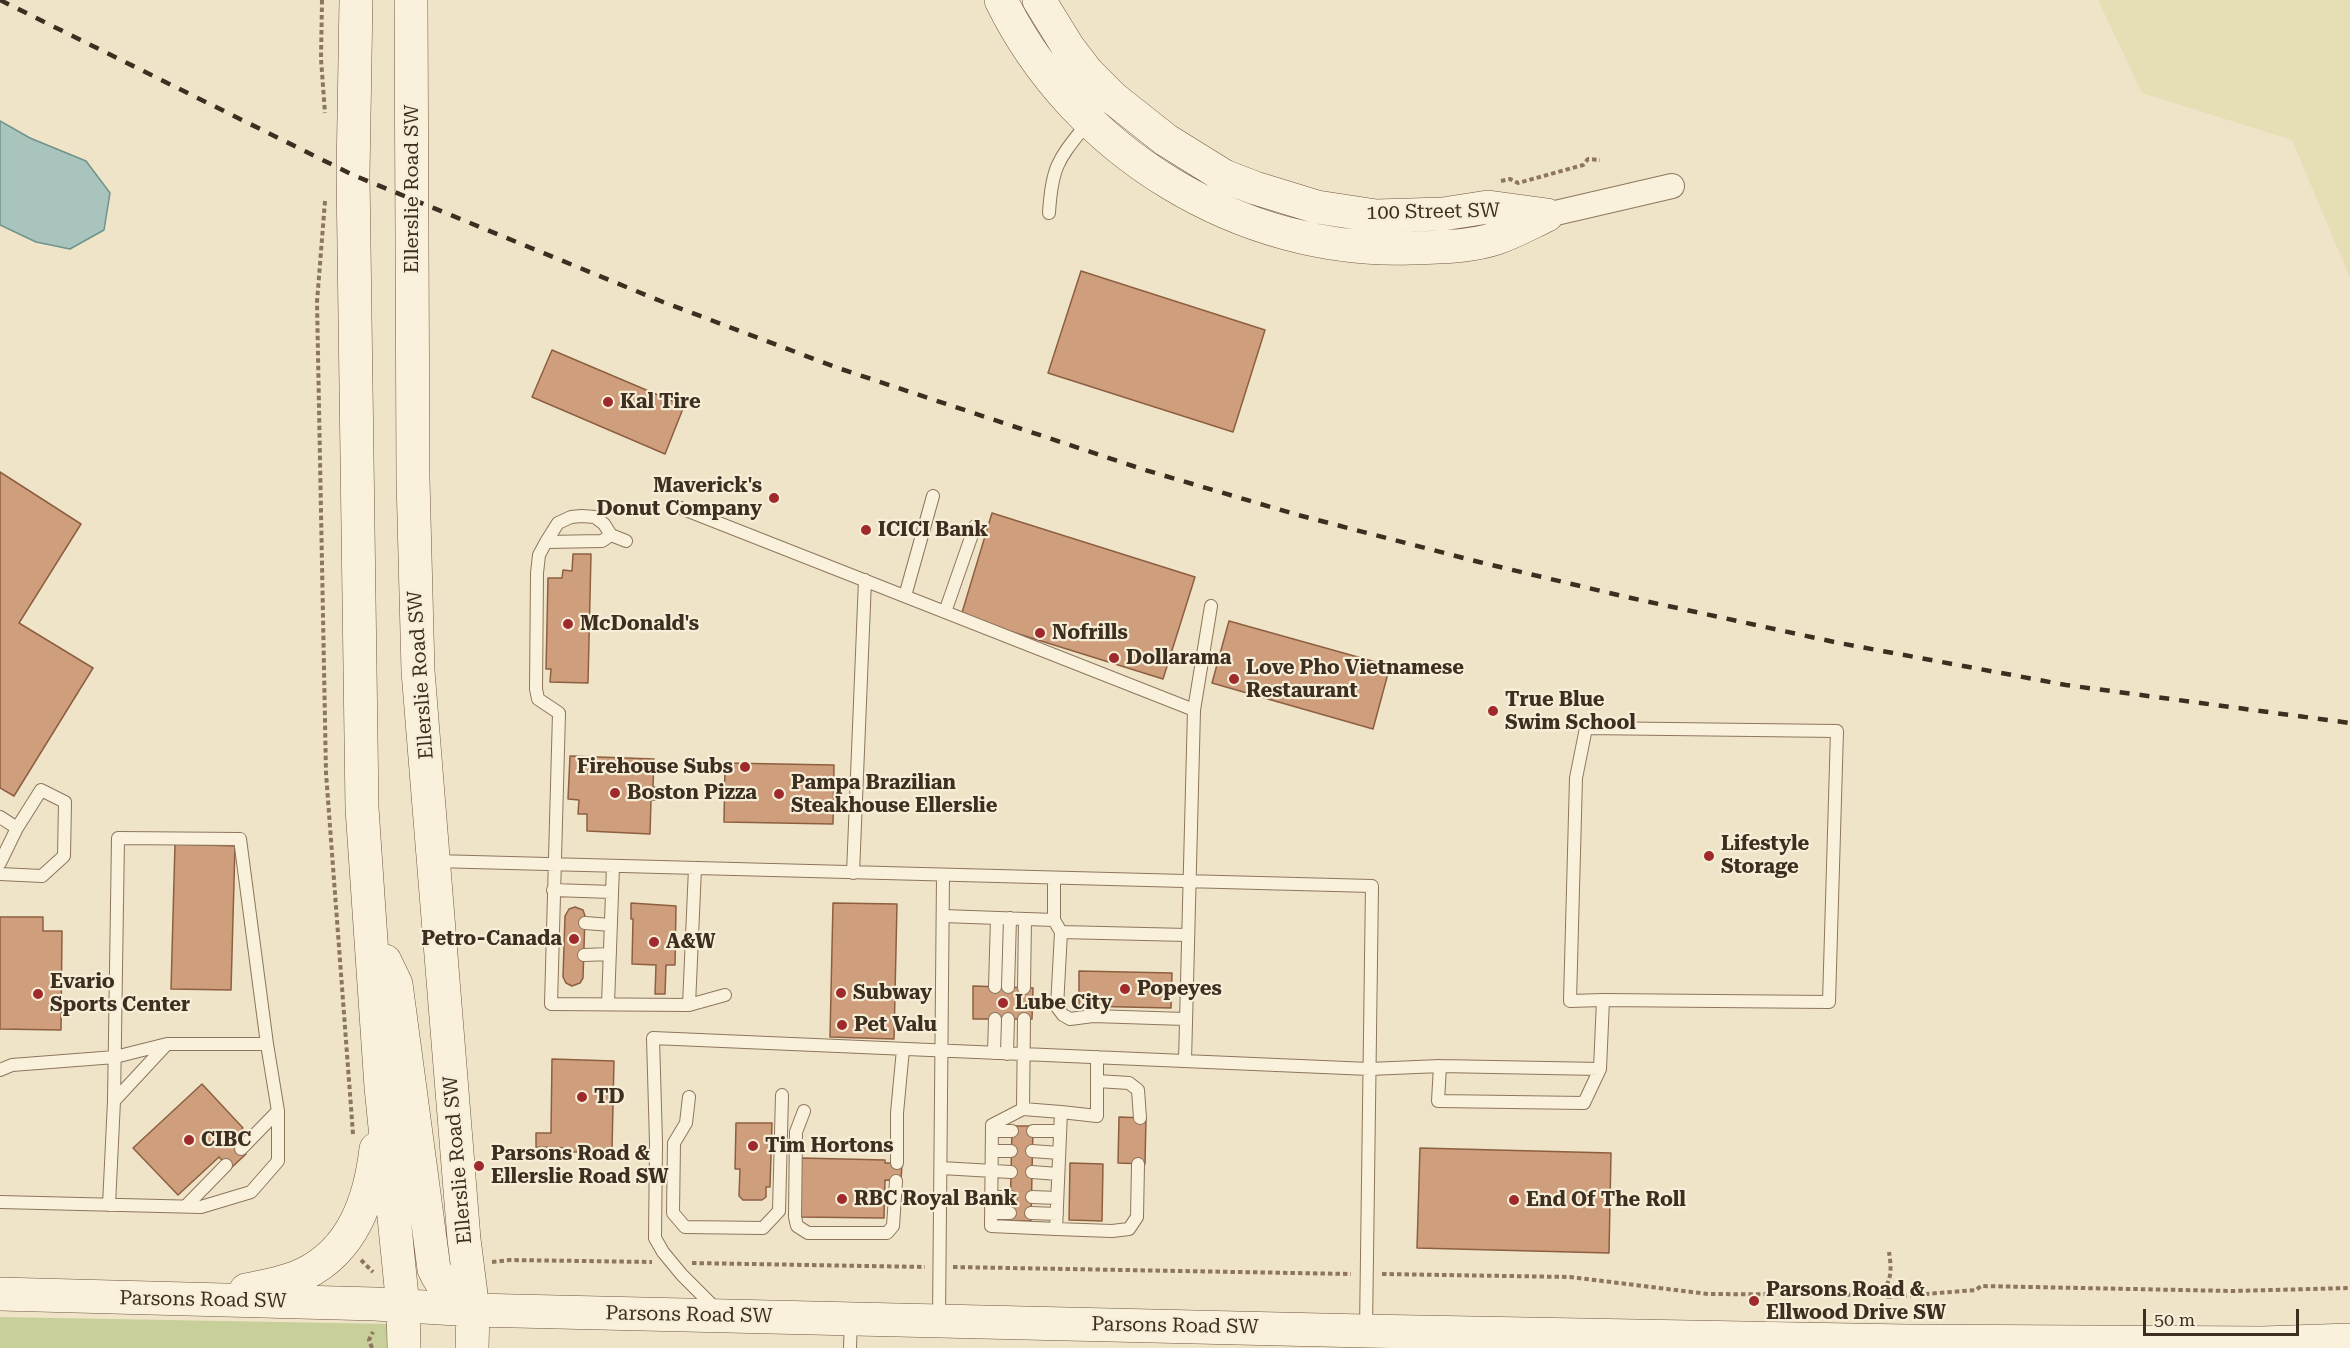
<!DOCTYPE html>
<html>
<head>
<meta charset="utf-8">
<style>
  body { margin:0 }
  #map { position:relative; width:2350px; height:1348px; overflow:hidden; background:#f0e4c8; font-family:"Roboto Serif",serif }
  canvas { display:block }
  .scale { position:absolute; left:2143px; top:1309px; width:156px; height:27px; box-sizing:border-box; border:3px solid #3d2e20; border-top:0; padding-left:8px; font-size:18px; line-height:21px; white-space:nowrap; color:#3d2e20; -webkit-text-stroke:4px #f7eed8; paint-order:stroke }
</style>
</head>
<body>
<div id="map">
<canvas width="2350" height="1348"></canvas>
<div class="scale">50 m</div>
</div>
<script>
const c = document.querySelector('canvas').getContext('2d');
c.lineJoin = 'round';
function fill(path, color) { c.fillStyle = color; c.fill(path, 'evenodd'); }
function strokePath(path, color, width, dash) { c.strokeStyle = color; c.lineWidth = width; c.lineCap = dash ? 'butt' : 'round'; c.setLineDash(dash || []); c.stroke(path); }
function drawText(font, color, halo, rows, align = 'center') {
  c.font = font + ' "Roboto Serif",serif'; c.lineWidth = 4.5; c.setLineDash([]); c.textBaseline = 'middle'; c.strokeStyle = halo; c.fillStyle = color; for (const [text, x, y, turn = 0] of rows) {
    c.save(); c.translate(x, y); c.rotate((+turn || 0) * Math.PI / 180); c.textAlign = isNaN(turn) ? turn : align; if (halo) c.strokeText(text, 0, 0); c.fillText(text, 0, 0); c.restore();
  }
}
fill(new Path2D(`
  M2098,0H2350V278L2292,140L2142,93Z`), '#e6deb5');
fill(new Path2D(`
  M0,1317L391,1324V1348H0Z`), '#c9cf9b');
const water = new Path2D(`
  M0,121L30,138L86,161L110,193L104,230L70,249L36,242L0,225Z`);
fill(water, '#a9c4bc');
strokePath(water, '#6f938a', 1.5);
const building = new Path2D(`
  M1081,271L1265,330L1233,432L1048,373Z
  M552,350L684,406L665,454L532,397Z
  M0,472L81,524L19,623L93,668L14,796L0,788Z
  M992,513L1195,577L1163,679L961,616Z
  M573,554H591L588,683L550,682L551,669H546L548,578H562L563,570L572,571Z
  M1229,621L1390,666L1373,729L1212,683Z
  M570,756L654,759L653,787L662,788L661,800H651L650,834L587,831V814H578L579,800L568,799Z
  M725,763L834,765L833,824L724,822Z
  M175,844L235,846L231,990L171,989Z
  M631,903L676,906L675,965H666L665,994H655L656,965L632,964L633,919H631Z
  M833,903L897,904L894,1039L830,1037Z
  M575,907L583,910L585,916L583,978L580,983L572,986L566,983L563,977L565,916L569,909Z
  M0,917H43V931H62L61,1030L0,1029Z
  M1079,971L1172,973L1171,1008L1079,1006Z
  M973,986L1033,988L1032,1019H973Z
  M552,1059L614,1061L612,1150L586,1149L585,1152H570V1148L536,1147V1133H551Z
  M202,1084L243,1128L236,1135L240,1138L236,1142L246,1154L230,1169L219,1157L178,1195L133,1148Z
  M1119,1117L1146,1118L1145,1164L1118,1163Z
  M736,1123H772L770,1187H766V1197L762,1200H743L739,1196L740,1169H735Z
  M1012,1126H1033L1031,1221H1010Z
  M1420,1148L1611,1153L1609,1253L1417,1248Z
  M801,1158L885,1160V1163H902L901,1181L885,1180L884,1218L799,1217Z
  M1070,1163L1103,1164L1102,1221L1069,1220Z`);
fill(building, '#cf9f7d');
strokePath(building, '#8d5f41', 1.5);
const lane = new Path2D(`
  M1049,213C1052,164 1059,159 1088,122
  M673,505L1194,710
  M626,541L611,535L604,524L595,517L582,516L571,517L558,523L546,542L539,555L537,573L536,689L538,699L559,713L551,1004L689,1005L725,995
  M546,542L602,541L611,535
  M905,596L933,496
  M945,612L975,526
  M0,817L17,828L41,790L65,802L64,856L42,876L0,874
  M435,861L1372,886L1366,1330
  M0,863L17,828
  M853,873L865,580
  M553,890L612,892
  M943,916L1054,920V878
  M1054,920L1061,932L1057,1007L1063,1015L1070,1019L1093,1016L1185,1019
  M585,923L611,925
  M1061,932L1187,935
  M584,955L610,954
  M995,987L997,918
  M1008,987L1010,918
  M1024,988L1025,919
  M608,1004L613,866
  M689,1005L695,868
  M1024,1019L1023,1109L992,1125L991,1226L1056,1229L1061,1112L1097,1116V1057
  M994,1053L995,1019
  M1007,1054L1008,1019
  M1185,1061L1194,710L1211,606
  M1600,1069L1603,1000L1829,1002L1837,731L1586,728L1576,778L1570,1001L1603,1000
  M0,1070L12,1065L115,1057L167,1044
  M1097,1081L1129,1083L1138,1090L1140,1118
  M689,1097L686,1123L674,1143L673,1213L685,1227L763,1228L779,1211L782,1095
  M114,1101L118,838L240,839L267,1044
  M1023,1109L1061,1112
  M804,1111L796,1132L795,1217L797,1226L808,1233H887L893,1226L896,1181
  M992,1131H1012
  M1033,1131H1060
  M241,1149L278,1111
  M992,1151H1011
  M1032,1151L1059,1153
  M897,1163V1113L903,1049
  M941,1168L1011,1172
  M1032,1172L1058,1174
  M992,1197H1011
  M1032,1197L1057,1198
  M0,1202L201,1207L251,1192L278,1161V1111L267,1044H167L114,1101L109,1205
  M186,1206L226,1165
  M992,1213H1010
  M1031,1213L1057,1214
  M1056,1229L1112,1231L1129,1229L1137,1217L1138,1164
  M717,1310L682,1275L663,1252L655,1238L656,1143L653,1038L1369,1069L1440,1066L1600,1069L1584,1103L1438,1101L1440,1066
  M939,1319L943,875
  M850,1348L851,1319`);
const street = new Path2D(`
  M1547,215L1672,186`);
const secondary = new Path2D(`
  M356,0L353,175L362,808L381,1087L403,1307L404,1348
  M411,0L413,479L418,671L464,1239L473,1310L472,1348
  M1001,0C1075,152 1241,254 1411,248C1439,247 1471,247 1497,238C1514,232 1530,223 1547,215
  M1039,0L1068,47L1087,72L1113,98L1166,140L1224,176L1255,188L1317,207L1376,216L1443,214L1488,207L1547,215
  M385,961L396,984L434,1269C443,1289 455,1299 473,1310
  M246,1290C265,1286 286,1283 304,1274C353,1250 370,1200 376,1149
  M0,1294L375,1304L473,1310L1365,1331L1906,1341L2263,1343L2350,1340`);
strokePath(lane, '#8d765c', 14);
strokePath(street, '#8d765c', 26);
strokePath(secondary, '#6f573f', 34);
strokePath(new Path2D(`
  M322,0L321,59L325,113
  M1501,181L1510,179L1518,183L1583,165L1588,159L1600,160
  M325,201L317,302L326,773L353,1134
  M361,1260L373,1272
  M492,1262L510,1260L652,1262
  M692,1263L925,1267
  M953,1267L1351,1274
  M1382,1274L1570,1277L1708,1294L1874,1295L1882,1291L1888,1297L1976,1290L1981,1286L2232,1291L2350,1288
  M1882,1291C1893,1279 1891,1266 1889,1252
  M372,1348L369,1340L373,1332`), '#8d765c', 4, [4.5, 3]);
strokePath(lane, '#faf1dc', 12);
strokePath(street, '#faf1dc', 24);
strokePath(secondary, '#faf1dc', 33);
strokePath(new Path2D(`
  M0,0L353,175L663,302L838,368L1145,470L1298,515L1479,562L1622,596L1839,643L2066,685L2350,723`), '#3d2e20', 4.5, [10, 10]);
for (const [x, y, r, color] of [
  [608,402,6,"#9e2a2b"],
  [774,498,6,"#9e2a2b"],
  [866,530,6,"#9e2a2b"],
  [568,624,6,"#9e2a2b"],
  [1040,633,6,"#9e2a2b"],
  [1114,658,6,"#9e2a2b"],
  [1234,679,6,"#9e2a2b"],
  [1493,711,6,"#9e2a2b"],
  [745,767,6,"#9e2a2b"],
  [615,793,6,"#9e2a2b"],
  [779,794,6,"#9e2a2b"],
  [1709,856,6,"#9e2a2b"],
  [574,939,6,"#9e2a2b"],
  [654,942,6,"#9e2a2b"],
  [1125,989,6,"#9e2a2b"],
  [841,993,6,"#9e2a2b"],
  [38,994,6,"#9e2a2b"],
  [1003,1003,6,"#9e2a2b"],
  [842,1025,6,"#9e2a2b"],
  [582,1097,6,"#9e2a2b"],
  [189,1140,6,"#9e2a2b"],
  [753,1146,6,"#9e2a2b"],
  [479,1166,6,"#9e2a2b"],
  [842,1199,6,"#9e2a2b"],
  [1514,1200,6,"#9e2a2b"],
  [1754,1301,6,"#9e2a2b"]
]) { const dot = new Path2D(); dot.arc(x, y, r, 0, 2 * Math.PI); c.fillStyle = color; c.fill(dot); strokePath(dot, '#f7eed8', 2); }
drawText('20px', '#3d2e20', '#f7eed8', [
  ["Ellerslie Road SW",412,189,-90],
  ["100 Street SW",1433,212,-1],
  ["Ellerslie Road SW",421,675,-94],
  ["Ellerslie Road SW",458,1160,-95],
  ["Parsons Road SW",203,1300,1],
  ["Parsons Road SW",689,1315,1],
  ["Parsons Road SW",1175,1326,1]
]);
drawText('bold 20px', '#3d2e20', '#f7eed8', [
  ["Kal Tire",620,402],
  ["Maverick's",762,486,"right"],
  ["Donut Company",762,509,"right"],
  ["ICICI Bank",878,530],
  ["McDonald's",580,624],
  ["Nofrills",1052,633],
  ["Dollarama",1126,658],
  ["Love Pho Vietnamese",1246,668],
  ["Restaurant",1246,691],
  ["True Blue",1505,700],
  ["Swim School",1505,723],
  ["Firehouse Subs",733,767,"right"],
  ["Pampa Brazilian",791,783],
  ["Steakhouse Ellerslie",791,806],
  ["Boston Pizza",627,793],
  ["Lifestyle",1721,844],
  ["Storage",1721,867],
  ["Petro-Canada",562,939,"right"],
  ["A&W",666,942],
  ["Evario",50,982],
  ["Sports Center",50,1005],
  ["Popeyes",1137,989],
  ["Subway",853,993],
  ["Lube City",1015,1003],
  ["Pet Valu",854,1025],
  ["TD",594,1097],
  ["CIBC",201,1140],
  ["Tim Hortons",765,1146],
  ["Parsons Road &",491,1154],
  ["Ellerslie Road SW",491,1177],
  ["RBC Royal Bank",854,1199],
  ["End Of The Roll",1526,1200],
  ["Parsons Road &",1766,1290],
  ["Ellwood Drive SW",1766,1313]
], 'left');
</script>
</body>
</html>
